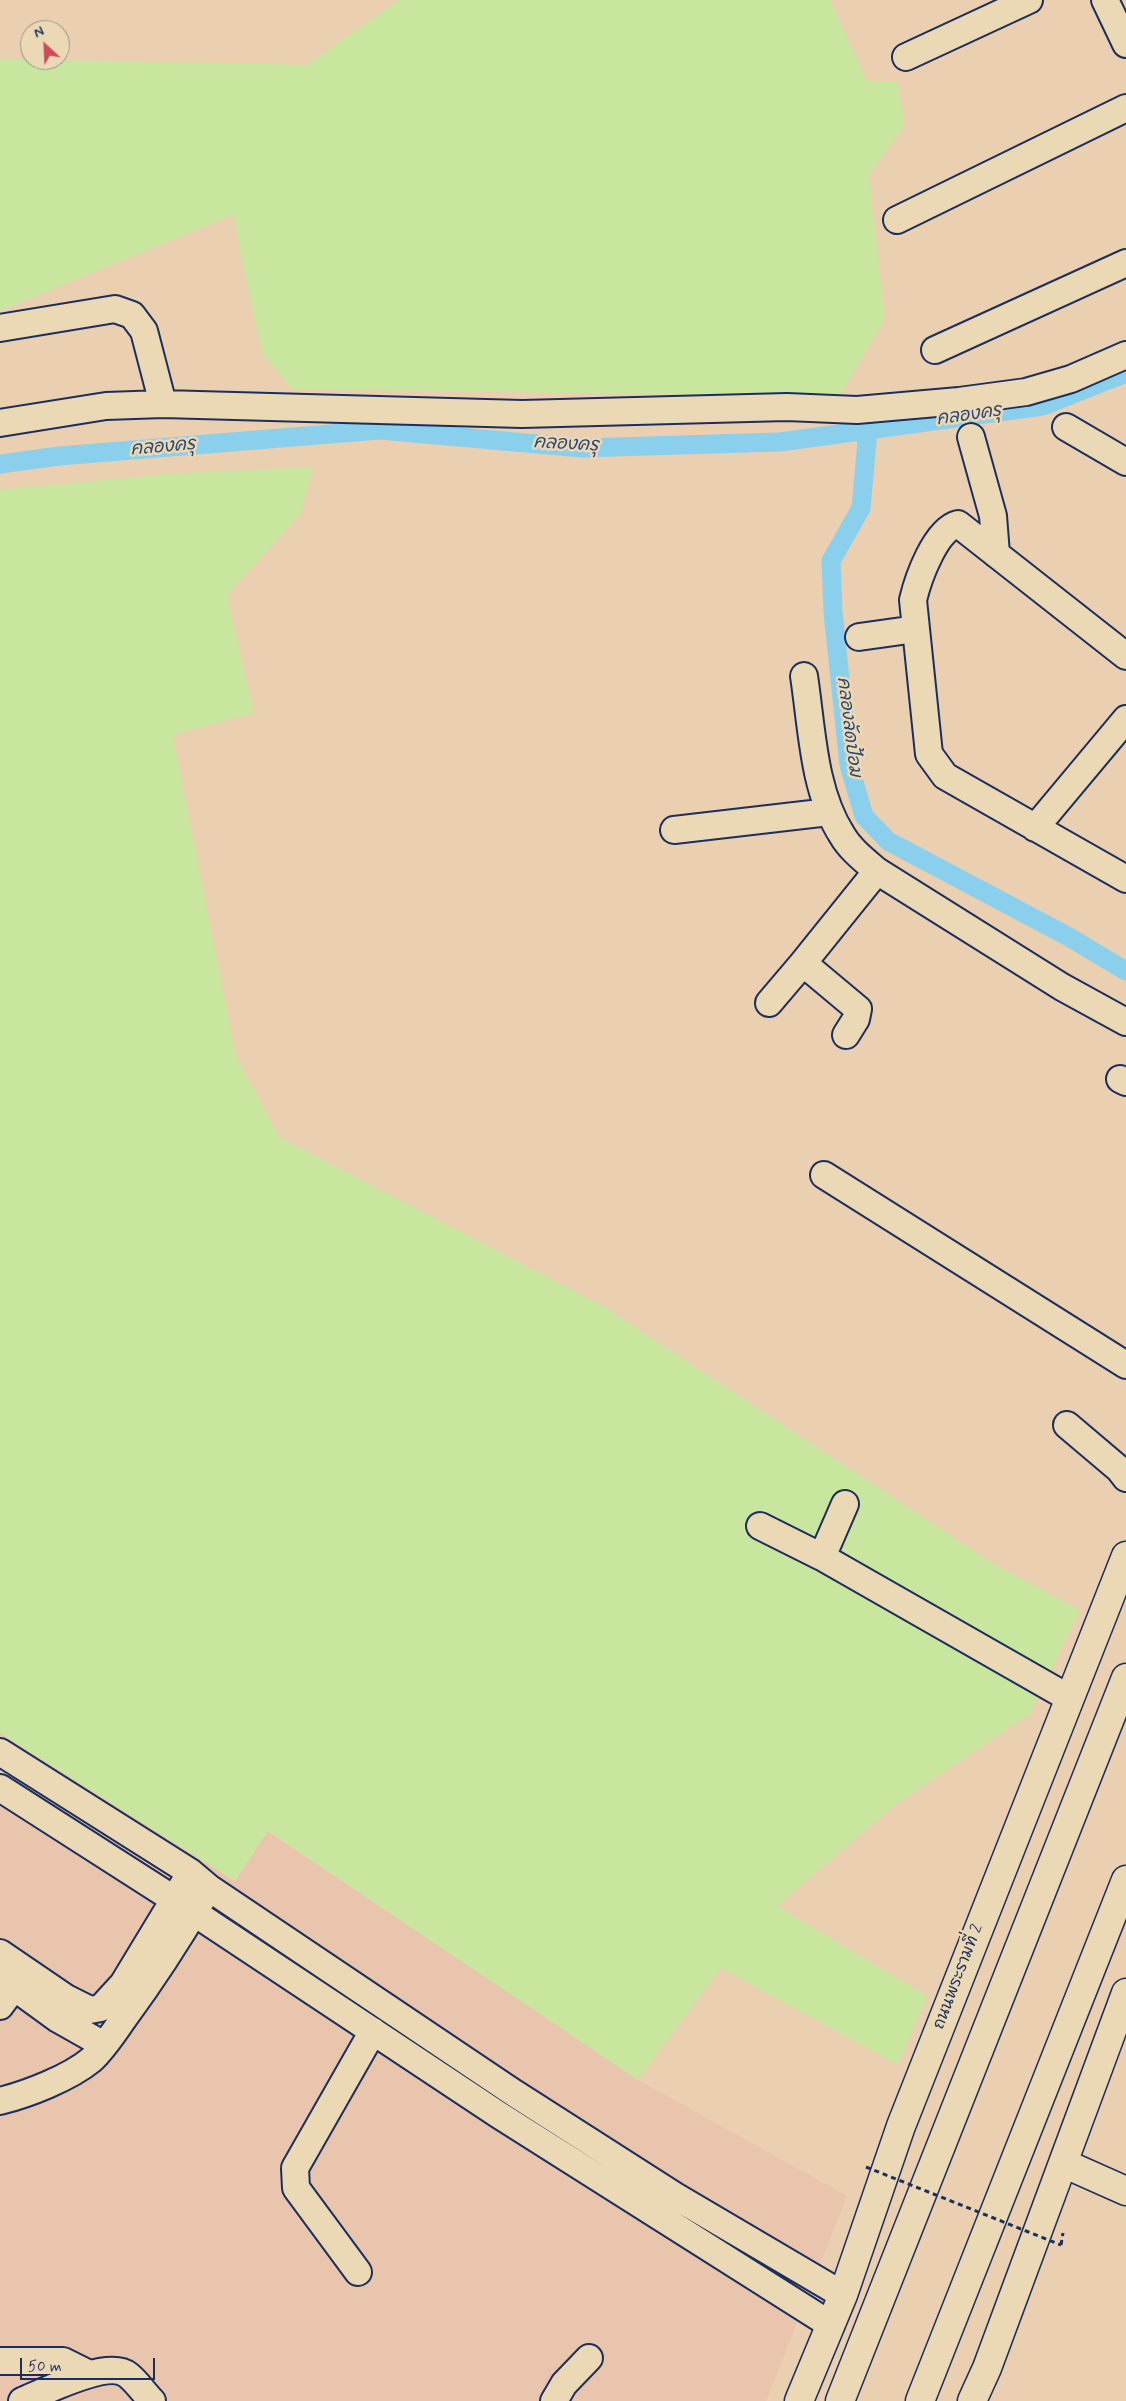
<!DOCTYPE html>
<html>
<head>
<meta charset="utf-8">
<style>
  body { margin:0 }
  #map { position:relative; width:1126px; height:2401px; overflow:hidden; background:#eacfb1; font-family:Mynerve,sans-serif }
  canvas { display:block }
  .north { position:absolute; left:20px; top:20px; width:50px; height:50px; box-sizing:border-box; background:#ebd8b5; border:1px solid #989492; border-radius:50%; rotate:335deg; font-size:14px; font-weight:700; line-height:20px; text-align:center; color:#1b2f5e }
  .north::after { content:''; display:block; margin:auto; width:18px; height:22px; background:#d1495b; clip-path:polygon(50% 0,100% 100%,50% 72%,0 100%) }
  .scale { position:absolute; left:20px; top:2358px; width:135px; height:22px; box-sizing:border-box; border:2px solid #1b2f5e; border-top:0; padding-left:6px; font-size:15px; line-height:18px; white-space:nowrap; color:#1b2f5e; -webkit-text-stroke:4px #ebd8b5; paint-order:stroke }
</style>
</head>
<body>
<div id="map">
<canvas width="1126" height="2401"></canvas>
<div class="north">N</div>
<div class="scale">50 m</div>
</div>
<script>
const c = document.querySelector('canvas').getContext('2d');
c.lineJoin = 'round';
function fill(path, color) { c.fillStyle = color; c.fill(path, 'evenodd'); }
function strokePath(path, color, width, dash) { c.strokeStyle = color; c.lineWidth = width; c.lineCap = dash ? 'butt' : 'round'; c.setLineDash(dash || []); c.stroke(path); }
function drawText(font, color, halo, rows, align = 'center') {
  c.font = font + ' Mynerve,"Playpen Sans Thai",sans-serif'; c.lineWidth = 5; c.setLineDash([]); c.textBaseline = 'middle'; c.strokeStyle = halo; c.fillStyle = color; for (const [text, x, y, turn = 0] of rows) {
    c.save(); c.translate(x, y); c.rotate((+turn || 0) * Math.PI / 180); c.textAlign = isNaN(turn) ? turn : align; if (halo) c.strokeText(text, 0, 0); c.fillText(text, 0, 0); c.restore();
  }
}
fill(new Path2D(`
  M0,1733L235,1881L267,1831L638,2080L847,2196L766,2401H0Z`), '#e9c5ad');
fill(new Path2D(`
  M399,0H830L867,81H897L905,125L869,175L885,319L839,397L292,389L262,353L233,215L0,311V59L307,65Z
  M314,467L300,515L227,595L254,713L173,735L236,1056L279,1137L603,1306L994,1564L1080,1610L1030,1714L894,1806L777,1906L927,1996L898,2065L721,1968L638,2080L268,1831L235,1881L0,1733V490L169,474Z`), '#c8e69e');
strokePath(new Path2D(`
  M868,430L861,508L831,561L833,612L849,765L864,816L888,841L1069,937L1126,971
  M0,464L59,456L380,430L582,448L780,442L1043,406L1126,373`), '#8ad0ec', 19);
const minor = new Path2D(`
  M1105,0L1126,44
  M906,57L1029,0
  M897,220L1126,108
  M0,328L115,309L132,315L144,331L163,404
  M935,350L1126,263
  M0,423L106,406L163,404L522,414L787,407L857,410L959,401L1026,392L1071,379L1126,355
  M1066,427L1126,462
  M971,437L993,516L996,554
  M859,637L916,629
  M1126,656L958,524C935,530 918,579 913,600L929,754L945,776L1126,879
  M804,676C812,728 813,790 842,835C850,849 864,860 877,871L1062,987L1126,1022
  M1035,828L1126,719
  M674,830L829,812
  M769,1003L803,963
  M846,1035L856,1019L858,1009L803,963L877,871
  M1120,1079L1126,1082
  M824,1175L1126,1365
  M1067,1425L1119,1469L1126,1478
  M760,1526L822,1557L1069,1698
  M822,1557L845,1504
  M0,1752L190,1872L209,1888L514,2093L675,2196L843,2295
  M0,1788L175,1900L499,2115L831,2325
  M0,1953L66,1998L90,2010L101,2008L123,1984L183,1885
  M0,1977L14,1987L0,2006
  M14,1987L58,2019L104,2045
  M0,2101C28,2094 69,2078 91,2060C104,2048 114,2032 124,2018C152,1980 178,1940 202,1899
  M358,2272L296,2188L295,2168L373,2031
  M0,2361H63L89,2374
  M22,2401C44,2392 108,2359 128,2375C137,2382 144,2393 152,2401
  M554,2401L564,2384L589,2358`);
const major = new Path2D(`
  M1063,2163L1126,2191
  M799,2401L843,2295L901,2126L1126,1556
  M972,2401L987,2368L1126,1993`);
const highway = new Path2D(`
  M840,2401L1126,1678
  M920,2401L1126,1880`);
strokePath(minor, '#1b2f5e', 30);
strokePath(major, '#1b2f5e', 31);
strokePath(highway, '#1b2f5e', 31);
strokePath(new Path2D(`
  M1061,2245L1063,2233`), '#1b2f5e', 3, [5, 4]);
strokePath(minor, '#ebd8b5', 26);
strokePath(major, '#ebd8b5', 28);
strokePath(highway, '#ebd8b5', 28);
strokePath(new Path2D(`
  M866,2167L1061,2245`), '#1b2f5e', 3, [5, 4]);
drawText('16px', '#1b2f5e', '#ebd8b5', [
  ["ถนนพระรามที่ 2",959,1977,-69]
]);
drawText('italic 18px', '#2c4773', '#ebd8b5', [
  ["คลองครุ",969,416,-8],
  ["คลองครุ",566,445,3],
  ["คลองครุ",163,448,-5],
  ["คลองลัดป้อม",848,727,83]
]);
</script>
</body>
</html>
